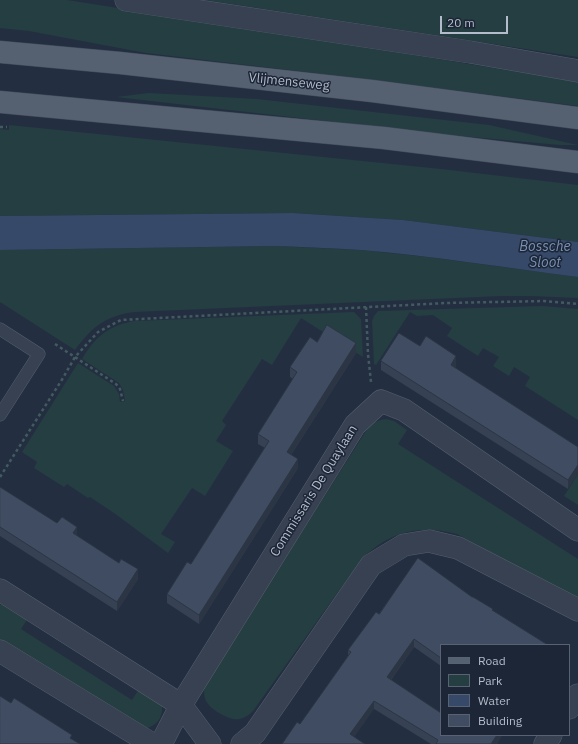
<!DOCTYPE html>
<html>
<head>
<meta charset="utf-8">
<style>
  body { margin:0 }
  #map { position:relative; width:578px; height:744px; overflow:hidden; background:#232f41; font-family:"IBM Plex Sans",sans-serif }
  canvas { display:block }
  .legend { position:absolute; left:440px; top:644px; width:130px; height:92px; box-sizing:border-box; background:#1c2636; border:1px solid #596272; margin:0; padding:5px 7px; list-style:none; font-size:12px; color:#b4bccb }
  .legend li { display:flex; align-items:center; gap:8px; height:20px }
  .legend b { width:20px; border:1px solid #596272 }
  .scale { position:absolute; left:440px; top:16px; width:68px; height:18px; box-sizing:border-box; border:2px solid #b4bccb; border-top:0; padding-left:5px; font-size:12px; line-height:14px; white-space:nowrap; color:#b4bccb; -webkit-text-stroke:3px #1c2636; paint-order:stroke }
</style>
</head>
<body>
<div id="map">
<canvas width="578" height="744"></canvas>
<ul class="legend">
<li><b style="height:5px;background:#556071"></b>Road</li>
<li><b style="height:11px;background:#253e42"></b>Park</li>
<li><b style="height:11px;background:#364969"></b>Water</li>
<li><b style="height:11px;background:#3f4c61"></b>Building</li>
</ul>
<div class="scale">20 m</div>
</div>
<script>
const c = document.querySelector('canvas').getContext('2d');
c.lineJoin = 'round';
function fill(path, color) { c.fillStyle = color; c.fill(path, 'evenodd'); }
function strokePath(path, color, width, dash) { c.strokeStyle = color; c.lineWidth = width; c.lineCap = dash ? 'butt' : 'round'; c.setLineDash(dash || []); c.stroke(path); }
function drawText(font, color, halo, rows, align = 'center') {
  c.font = font + ' "IBM Plex Sans",sans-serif'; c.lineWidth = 3; c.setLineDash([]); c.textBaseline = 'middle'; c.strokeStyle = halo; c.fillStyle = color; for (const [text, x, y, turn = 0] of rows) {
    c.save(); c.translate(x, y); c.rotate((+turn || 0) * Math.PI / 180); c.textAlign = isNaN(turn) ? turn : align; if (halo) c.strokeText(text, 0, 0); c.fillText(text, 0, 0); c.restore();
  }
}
fill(new Path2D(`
  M0,0H67L366,47L578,82V106L365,79L146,53L29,31L0,28Z
  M205,0H578V57Z
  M149,93L257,99L489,125L578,145H560L439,134L116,97Z
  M9,125L441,169L578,185V242L403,220L294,213L0,216V129L9,130Z
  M274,246L361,250L428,257L578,277V298L530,296H501L134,312C105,316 92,327 75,350L0,302V250Z
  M543,306L578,309V420L525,386L530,377L514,367L509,376L493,366L499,357L483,348L478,356L447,336L452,328L433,315L417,316L410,312L376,365L374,364L372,321L374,316L378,311Z
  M354,312L361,319L363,357L301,318L272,365L262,359L222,421L226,425L216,441L233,451L205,496L192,488L161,534L175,542L168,553L114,513L90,497L88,498L67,484L64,487L34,468L37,462L22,452L78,363L114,386L119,394L120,402L125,401L123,390L119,383L82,359C95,337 109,325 135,321Z
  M386,419L394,421L407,430L398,444L578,559V600L457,534C419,524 392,531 363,557L253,711C242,722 232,721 219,713C206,705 201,697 206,682L366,431C372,423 377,420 386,419Z
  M578,474V505L564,496Z
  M2,604L30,615L21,629L132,700L141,686L162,706C163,718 157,725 145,729L0,642V605Z`), '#253e42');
fill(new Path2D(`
  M293,213L403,220L578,242V277C506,268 434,256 361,250C332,248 303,247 274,246L0,250V216Z`), '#364969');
const service = new Path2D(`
  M0,329L39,354L0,415`);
const minor = new Path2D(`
  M126,0L470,52L578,71
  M0,590L181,705L355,425L381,401L404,410L578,530
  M0,651L152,744
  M569,708L578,695
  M161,744L181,705L210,744
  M242,744L255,733L371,565L404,545L429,541L458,548L578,610
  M545,744L551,735`);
const primary = new Path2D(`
  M0,52L120,63L372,91L578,118
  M0,102L384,138L578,162`);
strokePath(service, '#555f6e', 13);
strokePath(minor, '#555f6e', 23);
strokePath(primary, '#414a5a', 23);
strokePath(new Path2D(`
  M0,127H7
  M366,307L368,354L371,382
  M55,344L116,384L120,389L123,401
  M0,477L63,378L75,357L98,332L121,320L446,303L544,301L578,304`), '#435b5f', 2.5, [3, 3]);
strokePath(service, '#374151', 12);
strokePath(minor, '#374151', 22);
strokePath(primary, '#556071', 22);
fill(new Path2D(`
  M317,342L356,353L291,455L298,468L199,624L167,603V594L191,564L265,448L258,444V434L293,379L290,377V367Z
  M381,361L456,366L455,368L578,447L568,489L381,370Z
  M0,487L77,536L138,579L117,611L0,536Z
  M379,614L441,645V669V666L414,647L391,680L441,735H502L497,744H431L374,709L300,724L348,656V650Z`), '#364153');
fill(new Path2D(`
  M356,343V353L287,461V452Z
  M456,356V366L451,375V365Z
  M298,459V468L199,624V615Z
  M578,465V474L568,489V480Z
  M77,527V536L73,533Z
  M138,569V579L117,611V602Z
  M414,639V647L387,685V677Z
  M374,701V709L350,743V734Z
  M497,735H502L497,744H491Z`), '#2c3544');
const building = new Path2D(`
  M327,325L356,343L287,452L298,459L199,615L167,594L187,562L191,564L269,441L258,434L297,372L290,367L310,337L317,342Z
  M399,333L420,346L426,336L456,356L451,365L578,447V465L568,480L381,361Z
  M0,487L57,523L62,517L77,527L73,533L119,563L121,559L138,569L117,602L0,527Z
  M418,558L472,597H473L493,609L492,610L548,645H441V658L414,639L387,677L441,713V735H497L491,744H436L438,740L374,701L350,734L365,744H282L297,722L300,724L351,652L348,650L376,612L379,614Z
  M0,696L11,703L14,698L72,735L70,738L80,744H0Z`);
fill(building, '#3f4c61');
strokePath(building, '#2c3544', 1);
drawText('13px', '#b4bccb', '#1c2636', [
  ["Vlijmenseweg",289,82,6],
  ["Commissaris De Quaylaan",314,491,-58]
]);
drawText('italic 14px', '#7a90b4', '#1c2636', [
  ["Bossche",545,247],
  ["Sloot",545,263]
]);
</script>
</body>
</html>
